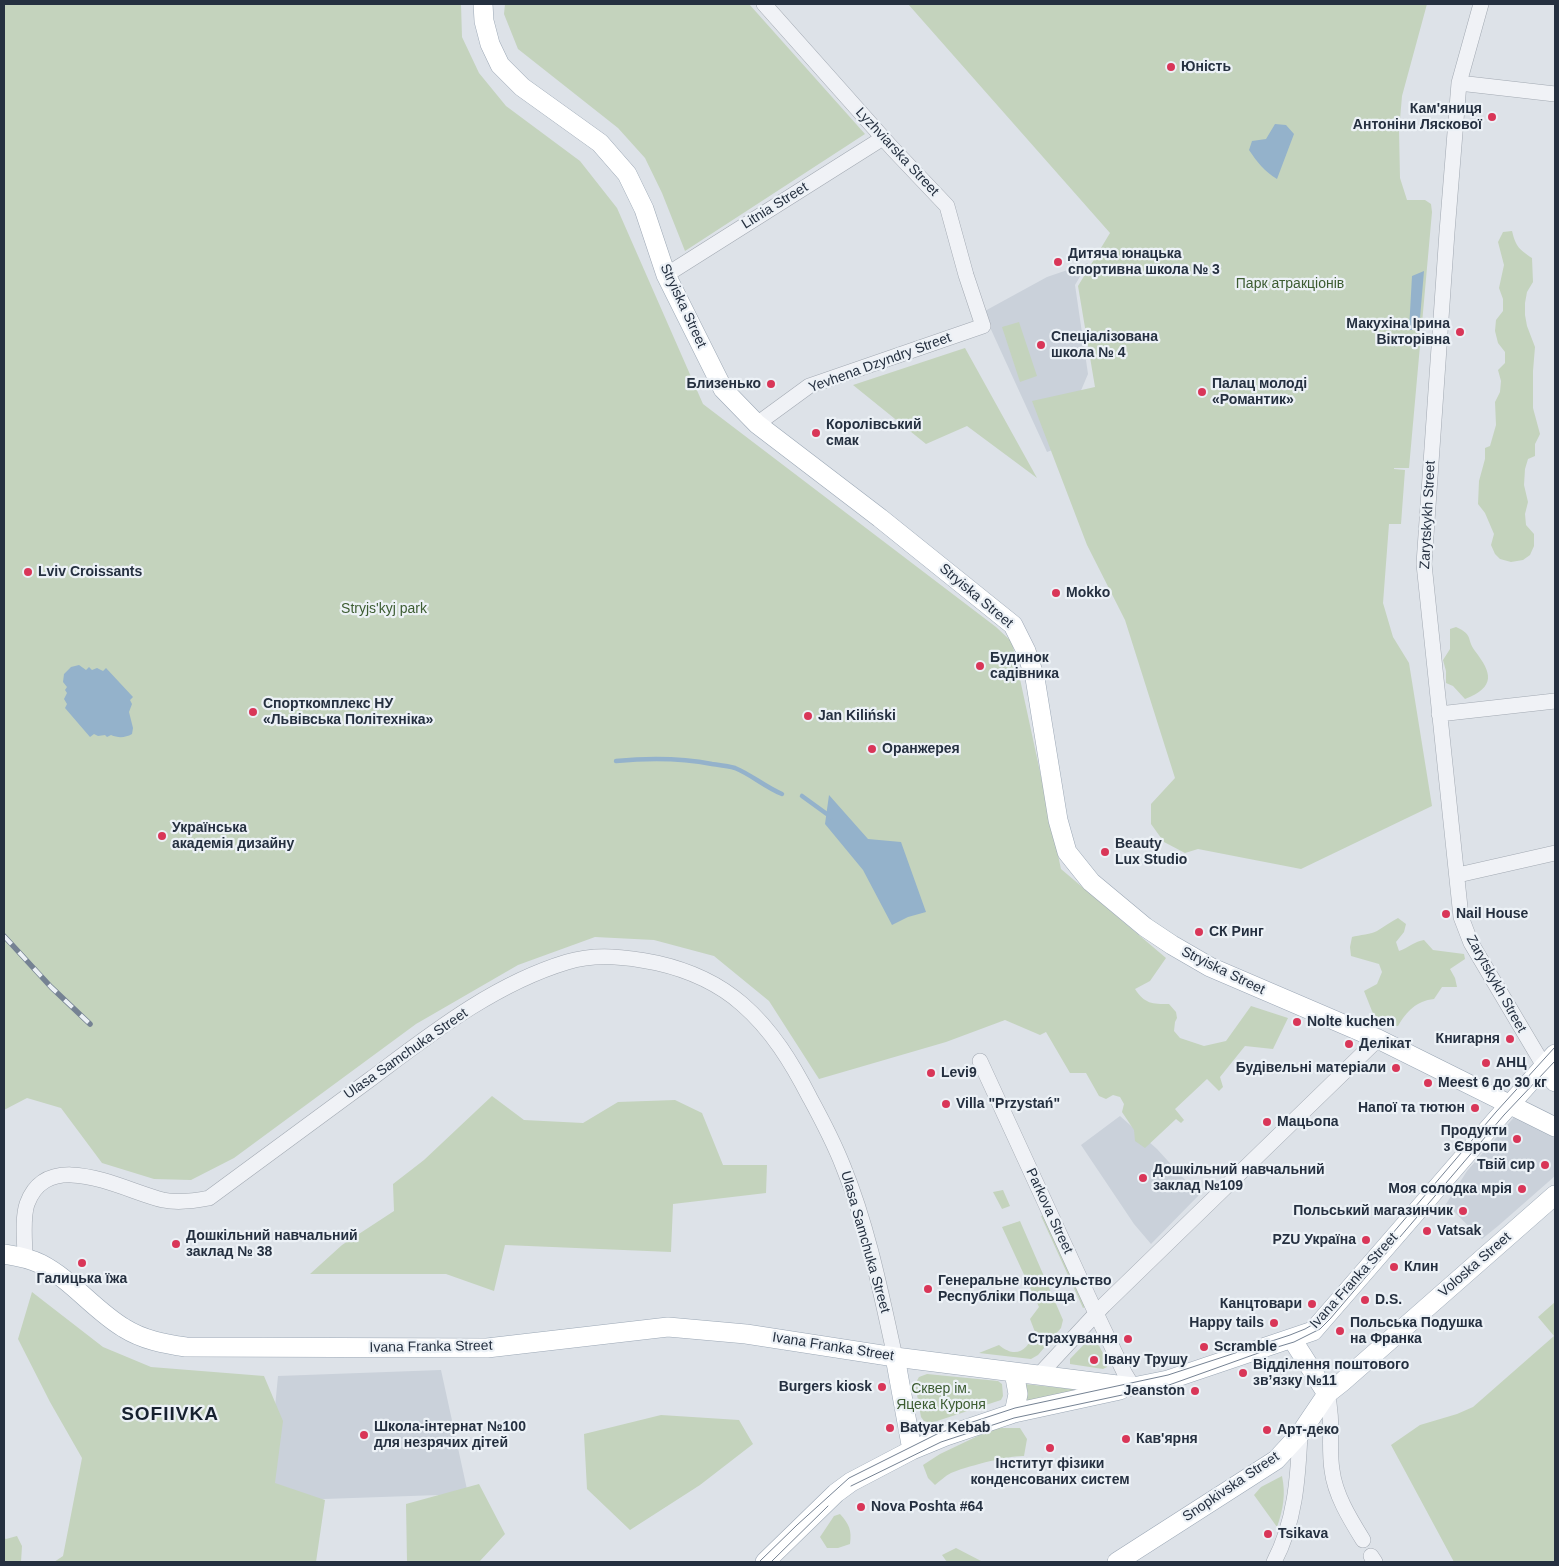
<!DOCTYPE html>
<html>
<head>
<meta charset="utf-8">
<style>
  body { margin:0 }
  #map { position:relative; width:1559px; height:1566px; overflow:hidden; background:#dde2e8; font-family:Helvetica,sans-serif }
  canvas { display:block }
  .frame { position:absolute; inset:0; border:5px solid #253040; pointer-events:none }
</style>
</head>
<body>
<div id="map">
<canvas width="1559" height="1566"></canvas>
<div class="frame"></div>
</div>
<script>
const c = document.querySelector('canvas').getContext('2d');
c.lineJoin = 'round';
function fill(path, color) { c.fillStyle = color; c.fill(path, 'evenodd'); }
function strokePath(path, color, width, dash) { c.strokeStyle = color; c.lineWidth = width; c.lineCap = dash ? 'butt' : 'round'; c.setLineDash(dash || []); c.stroke(path); }
function drawText(font, color, halo, rows, align = 'center') {
  c.font = font + ' Helvetica,sans-serif'; c.lineWidth = 4.5; c.setLineDash([]); c.textBaseline = 'middle'; c.strokeStyle = halo; c.fillStyle = color; for (const [text, x, y, turn = 0] of rows) {
    c.save(); c.translate(x, y); c.rotate((+turn || 0) * Math.PI / 180); c.textAlign = isNaN(turn) ? turn : align; if (halo) c.strokeText(text, 0, 0); c.fillText(text, 0, 0); c.restore();
  }
}
fill(new Path2D(`
  M1088,263L1075,285L1088,374L1071,414L1072,443L1047,452L983,312L1047,277Z
  M1516,1115L1555,1138V1176L1498,1226L1482,1239L1446,1204L1467,1171Z
  M1120,1116L1157,1149L1199,1195L1151,1244L1134,1224L1081,1145Z
  M441,1370L468,1494L266,1501L278,1376Z`), '#cad1da');
fill(new Path2D(`
  M4,4H461L462,37L479,73L506,106L580,161L617,208L703,404L996,627L1012,642L1061,869L1166,958L1150,981L1135,989C1145,1004 1152,1004 1169,1004L1176,1012L1177,1018L1175,1022L1174,1031L1180,1038L1204,1046L1226,1041L1251,1006L1288,1018L1273,1049L1245,1046L1220,1077L1223,1087L1219,1091L1207,1079L1175,1109L1184,1120L1181,1123L1176,1119L1145,1148L1135,1141L1134,1130L1122,1112L1124,1104L1120,1097L1113,1095L1106,1099L1099,1096L1086,1073H1070L1046,1032L1040,1035L1005,1020L946,1042L819,1079L769,1001L714,956L654,940L595,937L518,965L416,1024L234,1158L191,1180L154,1179L102,1163L61,1108L27,1098L4,1110Z
  M505,4H749L865,134L685,251L662,193L645,158L618,128L518,49L504,14Z
  M908,4H1427L1402,96L1399,131L1400,178L1407,200H1425L1431,204L1432,212L1409,468H1394V469L1405,470L1401,524H1389L1383,603L1393,637L1409,663L1432,806L1301,869L1198,849L1185,853L1164,842L1151,824V804L1175,778L1125,620L1087,545L1032,401L1095,387L1078,286L1110,233Z
  M1512,231C1516,247 1519,249 1532,258L1533,282L1527,292L1525,303V315L1527,326L1535,347L1533,371V408L1540,434L1535,444V456L1528,459L1525,469L1524,485L1528,502L1525,514L1526,525L1534,534V546L1530,555L1523,560L1511,562L1500,559L1495,554L1491,545L1494,534L1485,513L1478,504L1479,481L1485,459V448L1490,446L1496,425L1495,402L1500,392L1501,381L1498,370L1505,363V352L1498,343L1495,331L1496,320L1503,311V299L1499,288L1504,265L1498,242L1503,232Z
  M1019,322L1037,376L1020,382L1002,327Z
  M965,348L1037,478L967,426L926,444L853,385Z
  M1456,627C1474,635 1466,639 1475,651C1492,673 1496,687 1465,699L1453,686L1446,683V671L1443,660L1450,649V629Z
  M1398,918L1406,924L1404,932L1396,942L1399,951C1408,948 1415,941 1424,940L1433,950L1464,954L1465,959L1450,969L1455,978L1457,987H1442L1434,999C1416,1001 1407,1011 1398,1026H1396L1374,1016L1364,991L1377,984L1382,972L1379,964L1351,956L1350,947L1352,937C1359,935 1372,934 1377,931C1384,927 1390,922 1398,918Z
  M492,1096L524,1120L583,1123L618,1102L675,1100L702,1113L723,1165H767L766,1193L673,1204L671,1252L505,1245L494,1291L446,1274H310L342,1245L394,1211L393,1184L424,1160Z
  M1003,1190L1010,1206L1002,1209L993,1192Z
  M1045,1215L1087,1306L1083,1308L1041,1216Z
  M1020,1221L1063,1320L1061,1328L1038,1355L1031,1359L979,1353L999,1345C1016,1359 1027,1351 1035,1332L1030,1319L1039,1307L1002,1227Z
  M32,1292L103,1347L151,1367L264,1376L283,1421L275,1483L325,1500L316,1562H54L63,1556L82,1458L50,1402L18,1339Z
  M1555,1302V1562H1454L1391,1445L1420,1425L1457,1414L1473,1407L1554,1336L1538,1317Z
  M1092,1336H1094L1108,1363L1107,1367L1103,1369L1070,1364V1359Z
  M927,1374L998,1381L1002,1384L1003,1396L1001,1400L931,1423L924,1421L921,1417L915,1384L919,1377Z
  M1024,1384L1082,1390L1025,1403Z
  M661,1415L739,1420L753,1444L700,1485L630,1530L587,1489L584,1434Z
  M1002,1428H1020L1027,1439L1024,1456C1010,1455 964,1467 951,1473C945,1476 940,1481 935,1485L928,1478L923,1465L940,1454L984,1433L987,1429Z
  M1282,1476C1286,1494 1283,1510 1277,1527L1254,1495L1261,1487Z
  M479,1484L505,1534L479,1562H407L406,1504Z
  M840,1514C849,1524 852,1530 850,1544L838,1548H827L820,1537L834,1516Z
  M17,1536L22,1546L21,1562H4V1538L6,1539Z
  M956,1548L983,1562H947L942,1555Z`), '#c4d3bd');
fill(new Path2D(`
  M1275,124L1286,125L1294,134L1277,179C1264,171 1257,162 1249,150L1252,141L1266,139Z
  M1424,271L1419,330H1409L1412,276Z
  M79,665L86,670L89,667L92,670L97,668L103,671L106,668L133,697L130,700L132,704L129,712L133,728L132,734C125,738 118,738 111,735L107,737L105,735L98,736L94,734L90,737L65,708L67,704L64,699L67,693L65,690L67,687L63,682L64,674L71,667Z
  M829,795L868,839L901,842L926,912L908,917L892,925L863,870L825,824Z`), '#94b2cb');
strokePath(new Path2D(`
  M616,761C648,758 681,758 712,764C719,765 728,766 735,768C752,775 765,787 782,794
  M802,796L831,817`), '#94b2cb', 4.5);
const minor = new Path2D(`
  M1481,4L1459,83L1447,232L1424,564L1461,917L1471,943L1544,1066
  M1459,83L1555,94
  M666,275L883,138
  M757,424L809,386L983,326L966,275L947,206L892,148L764,4
  M1439,714L1555,701
  M1458,875L1555,853
  M980,1061L1094,1309L1125,1374L1133,1387
  M25,1258C25,1243 22,1219 27,1204C48,1146 124,1191 163,1200C178,1203 194,1201 209,1198C263,1158 317,1118 372,1078C432,1033 494,984 567,962C596,953 627,957 657,963C688,970 718,983 742,1004C772,1030 792,1063 810,1098C822,1120 834,1143 843,1166C868,1227 881,1293 895,1357
  M1039,1375L1104,1305L1378,1039
  M1327,1394C1334,1420 1328,1444 1332,1470C1335,1495 1350,1519 1363,1540
  M1371,1556L1375,1562
  M1274,1562C1295,1522 1298,1479 1300,1434`);
const major = new Path2D(`
  M483,4L484,21L490,44L500,65L522,87L600,143L627,174L644,209L666,275L723,389L757,424L880,518L1013,625L1026,651L1035,678L1058,820L1067,852L1091,882L1145,927L1172,945L1210,967L1378,1039L1555,1127
  M1544,1066L1555,1082
  M4,1254C17,1256 29,1258 41,1264C72,1280 94,1310 124,1328C143,1340 165,1344 186,1347L487,1348L668,1327L746,1334L895,1357L1133,1387L1168,1380L1313,1331L1496,1120L1555,1054
  M1292,1339L1327,1394
  M895,1357L912,1450
  M1014,1413L1018,1394L1014,1372
  M765,1562L836,1493L851,1482L912,1450L946,1436L1014,1413L1120,1390
  M1117,1562L1276,1460L1300,1434L1327,1394L1341,1383L1555,1195`);
strokePath(minor, '#a2a9b2', 16);
strokePath(major, '#9ba7b5', 20);
strokePath(minor, '#f0f2f6', 15);
strokePath(major, '#fff', 19);
strokePath(new Path2D(`
  M851,1486L941,1442L1014,1418L1169,1385L1264,1351L1294,1342L1320,1329L1330,1319L1504,1115L1555,1061
  M759,1562L797,1525L849,1478L939,1433L1015,1408L1168,1375L1290,1335L1305,1329L1317,1322L1496,1112L1555,1047
  M771,1562L828,1506`), '#758293', 1);
const rail = new Path2D(`
  M4,936L51,987L90,1024`);
strokePath(rail, '#758293', 5.5);
strokePath(rail, '#ecf1f6', 4, [11]);
for (const [x, y, r, color] of [
  [1171,67,5,"#d93658"],
  [1492,117,5,"#d93658"],
  [1058,262,5,"#d93658"],
  [1460,332,5,"#d93658"],
  [1041,345,5,"#d93658"],
  [771,384,5,"#d93658"],
  [1202,392,5,"#d93658"],
  [816,433,5,"#d93658"],
  [28,572,5,"#d93658"],
  [1056,593,5,"#d93658"],
  [980,666,5,"#d93658"],
  [253,712,5,"#d93658"],
  [808,716,5,"#d93658"],
  [872,749,5,"#d93658"],
  [162,836,5,"#d93658"],
  [1105,852,5,"#d93658"],
  [1446,914,5,"#d93658"],
  [1199,932,5,"#d93658"],
  [1297,1022,5,"#d93658"],
  [1510,1039,5,"#d93658"],
  [1349,1044,5,"#d93658"],
  [1486,1063,5,"#d93658"],
  [1396,1068,5,"#d93658"],
  [931,1073,5,"#d93658"],
  [1428,1083,5,"#d93658"],
  [946,1104,5,"#d93658"],
  [1475,1108,5,"#d93658"],
  [1267,1122,5,"#d93658"],
  [1517,1139,5,"#d93658"],
  [1545,1165,5,"#d93658"],
  [1143,1178,5,"#d93658"],
  [1522,1189,5,"#d93658"],
  [1463,1211,5,"#d93658"],
  [1427,1231,5,"#d93658"],
  [1366,1240,5,"#d93658"],
  [176,1244,5,"#d93658"],
  [82,1263,5,"#d93658"],
  [1394,1267,5,"#d93658"],
  [928,1289,5,"#d93658"],
  [1365,1300,5,"#d93658"],
  [1312,1304,5,"#d93658"],
  [1274,1323,5,"#d93658"],
  [1340,1331,5,"#d93658"],
  [1128,1339,5,"#d93658"],
  [1204,1347,5,"#d93658"],
  [1094,1360,5,"#d93658"],
  [1243,1373,5,"#d93658"],
  [882,1387,5,"#d93658"],
  [1195,1391,5,"#d93658"],
  [890,1428,5,"#d93658"],
  [1267,1430,5,"#d93658"],
  [364,1435,5,"#d93658"],
  [1126,1439,5,"#d93658"],
  [1050,1448,5,"#d93658"],
  [861,1507,5,"#d93658"],
  [1268,1534,5,"#d93658"]
]) { const dot = new Path2D(); dot.arc(x, y, r, 0, 2 * Math.PI); c.fillStyle = color; c.fill(dot); strokePath(dot, '#ecf1f6', 2); }
drawText('bold 14px', '#253040', '#ecf1f6', [
  ["Юність",1181,67],
  ["Кам'яниця",1482,109,"right"],
  ["Антоніни Ляскової",1482,125,"right"],
  ["Дитяча юнацька",1068,254],
  ["спортивна школа № 3",1068,270],
  ["Макухіна Ірина",1450,324,"right"],
  ["Вікторівна",1450,340,"right"],
  ["Спеціалізована",1051,337],
  ["школа № 4",1051,353],
  ["Близенько",761,384,"right"],
  ["Палац молоді",1212,384],
  ["«Романтик»",1212,400],
  ["Королівський",826,425],
  ["смак",826,441],
  ["Lviv Croissants",38,572],
  ["Mokko",1066,593],
  ["Будинок",990,658],
  ["садівника",990,674],
  ["Спорткомплекс НУ",263,704],
  ["«Львівська Політехніка»",263,720],
  ["Jan Kiliński",818,716],
  ["Оранжерея",882,749],
  ["Українська",172,828],
  ["академія дизайну",172,844],
  ["Beauty",1115,844],
  ["Lux Studio",1115,860],
  ["Nail House",1456,914],
  ["СК Ринг",1209,932],
  ["Nolte kuchen",1307,1022],
  ["Книгарня",1500,1039,"right"],
  ["Делікат",1359,1044],
  ["АНЦ",1496,1063],
  ["Будівельні матеріали",1386,1068,"right"],
  ["Levi9",941,1073],
  ["Meest 6 до 30 кг",1438,1083],
  ["Villa \"Przystań\"",956,1104],
  ["Напої та тютюн",1465,1108,"right"],
  ["Мацьопа",1277,1122],
  ["Продукти",1507,1131,"right"],
  ["з Європи",1507,1147,"right"],
  ["Твій сир",1535,1165,"right"],
  ["Дошкільний навчальний",1153,1170],
  ["заклад №109",1153,1186],
  ["Моя солодка мрія",1512,1189,"right"],
  ["Польський магазинчик",1453,1211,"right"],
  ["Vatsak",1437,1231],
  ["Дошкільний навчальний",186,1236],
  ["заклад № 38",186,1252],
  ["PZU Україна",1356,1240,"right"],
  ["Клин",1404,1267],
  ["Галицька їжа",82,1279,"center"],
  ["Генеральне консульство",938,1281],
  ["Республіки Польща",938,1297],
  ["D.S.",1375,1300],
  ["Канцтовари",1302,1304,"right"],
  ["Happy tails",1264,1323,"right"],
  ["Польська Подушка",1350,1323],
  ["на Франка",1350,1339],
  ["Страхування",1118,1339,"right"],
  ["Scramble",1214,1347],
  ["Івану Трушу",1104,1360],
  ["Відділення поштового",1253,1365],
  ["зв’язку №11",1253,1381],
  ["Burgers kiosk",872,1387,"right"],
  ["Jeanston",1185,1391,"right"],
  ["Школа-інтернат №100",374,1427],
  ["для незрячих дітей",374,1443],
  ["Batyar Kebab",900,1428],
  ["Арт-деко",1277,1430],
  ["Кав'ярня",1136,1439],
  ["Інститут фізики",1050,1464,"center"],
  ["конденсованих систем",1050,1480,"center"],
  ["Nova Poshta #64",871,1507],
  ["Tsikava",1278,1534]
], 'left');
drawText('14px', '#253040', '#ecf1f6', [
  ["Lyzhviarska Street",897,152,47],
  ["Litnia Street",775,206,-32],
  ["Stryiska Street",683,306,65],
  ["Yevhena Dzyndry Street",880,363,-20],
  ["Zarytskykh Street",1428,515,-87],
  ["Stryiska Street",976,596,40],
  ["Stryiska Street",1223,971,26],
  ["Zarytskykh Street",1496,984,61],
  ["Ulasa Samchuka Street",406,1054,-35],
  ["Parkova Street",1049,1211,65],
  ["Ulasa Samchuka Street",865,1242,74],
  ["Voloska Street",1475,1265,-41],
  ["Ivana Franka Street",1354,1281,-48],
  ["Ivana Franka Street",431,1347,-1],
  ["Ivana Franka Street",833,1347,9],
  ["Snopkivska Street",1231,1487,-34]
]);
drawText('14px', '#3c5c31', '#ecf1f6', [
  ["Парк атракціонів",1290,284],
  ["Stryjs'kyj park",384,609],
  ["Сквер ім.",941,1389],
  ["Яцека Куроня",941,1405]
]);
c.letterSpacing = '1px';
drawText('bold 19px', '#172130', '#ecf1f6', [
  ["SOFIIVKA",170,1415]
]);
c.letterSpacing = '0px';
</script>
</body>
</html>
